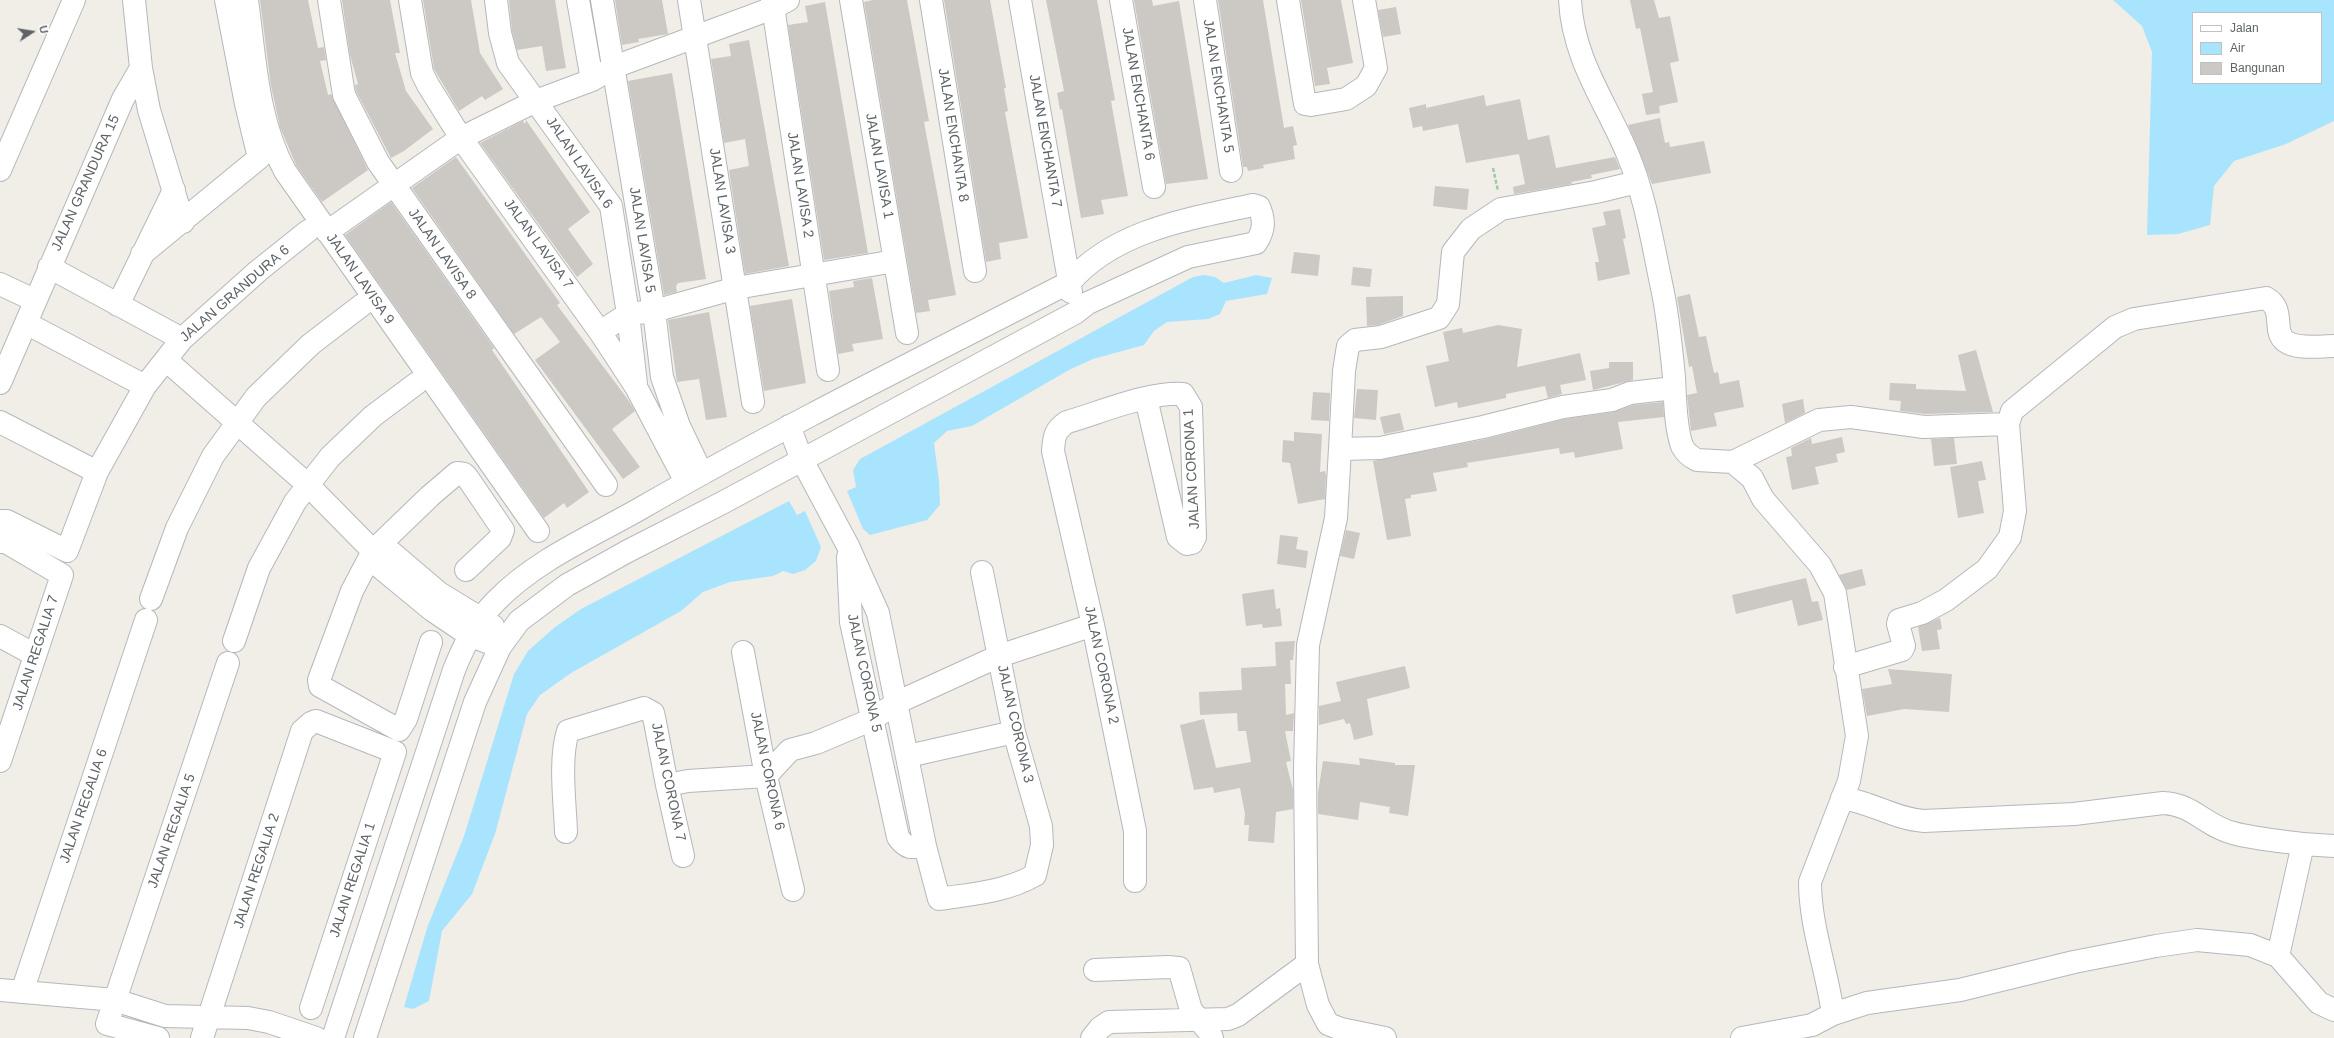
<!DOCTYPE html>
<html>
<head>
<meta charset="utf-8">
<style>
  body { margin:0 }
  #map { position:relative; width:2334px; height:1038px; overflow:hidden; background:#f1ede7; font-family:Arial,sans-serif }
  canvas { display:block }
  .legend { position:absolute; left:2192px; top:12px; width:130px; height:72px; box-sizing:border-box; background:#fff; border:1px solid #bfc1c2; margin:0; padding:5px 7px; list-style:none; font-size:12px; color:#5e6367 }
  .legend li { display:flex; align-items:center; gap:8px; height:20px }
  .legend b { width:20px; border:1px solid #bfc1c2 }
  .north { position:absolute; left:12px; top:12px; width:40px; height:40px; -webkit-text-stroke:3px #fff; paint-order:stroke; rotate:78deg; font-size:11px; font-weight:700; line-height:16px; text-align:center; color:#5e6367 }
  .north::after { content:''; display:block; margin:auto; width:14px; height:18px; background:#5e6367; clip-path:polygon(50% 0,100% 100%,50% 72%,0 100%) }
</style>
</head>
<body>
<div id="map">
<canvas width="2334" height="1038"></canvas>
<ul class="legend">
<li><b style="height:5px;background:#fff"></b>Jalan</li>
<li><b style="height:11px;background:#a9e4ff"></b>Air</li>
<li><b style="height:11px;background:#ccc8c3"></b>Bangunan</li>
</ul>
<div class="north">U</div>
</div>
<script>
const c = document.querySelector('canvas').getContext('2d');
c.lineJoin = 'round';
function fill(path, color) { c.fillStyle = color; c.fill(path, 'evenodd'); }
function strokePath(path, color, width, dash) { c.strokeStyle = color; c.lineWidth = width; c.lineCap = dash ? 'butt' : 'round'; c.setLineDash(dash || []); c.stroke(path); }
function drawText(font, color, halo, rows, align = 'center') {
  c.font = font + ' Arial,sans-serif'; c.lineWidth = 4; c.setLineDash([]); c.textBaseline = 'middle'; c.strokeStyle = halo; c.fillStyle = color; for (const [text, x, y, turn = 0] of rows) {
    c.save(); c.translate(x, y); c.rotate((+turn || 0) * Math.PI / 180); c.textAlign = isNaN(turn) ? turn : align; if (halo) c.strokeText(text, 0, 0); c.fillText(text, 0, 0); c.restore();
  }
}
fill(new Path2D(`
  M2113,0H2334V121L2286,144L2234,161L2214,186L2210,225L2178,234L2147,235L2152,52L2142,26ZM2193,13H2321V83H2193Z
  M1204,275L1215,277L1224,283L1256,275L1272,278L1267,294L1226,301L1220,314L1208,319L1167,322L1154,331L1144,345L1093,359L1069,370L972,426L947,431L934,443L939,481L940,505L927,520L870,535L863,529L847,491L856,487L853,470L860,459L1193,277Z
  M789,501L797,515L805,511L821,547L816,561L805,570L793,574L783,571L773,576L730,582L703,592L681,611L571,673L540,695L527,714L495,834L472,894L442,931L429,1001L413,1009L404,1007L427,928L464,836L514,674L528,651L555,627L581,609Z`), '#a9e4ff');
fill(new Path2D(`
  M260,0H308L318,48L324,47L326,60L320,61L328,95L331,94L368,170L322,202L296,165L280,127L271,86Z
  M342,0H390L400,53H395L406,91L433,129L404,151L391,158L356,91L355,85L358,84L350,55Z
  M423,0H471L480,53L503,89L485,100L482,96L459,111L434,69Z
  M509,0H555L566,68L546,71L542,46L517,50L512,31Z
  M615,0H662L668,34L638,39L639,42L622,45Z
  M873,0H907L929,121L924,122L956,295L928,300L930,311L916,313L864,2Z
  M944,0H990L1006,88H1004L1008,111L1005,112L1028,238L999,243L1001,259L986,262Z
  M1046,0H1097L1115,100L1111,101L1128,196L1101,200L1104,214L1081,218L1062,109L1060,110L1057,93L1064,91Z
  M1134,0H1152L1153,6L1179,1L1208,179L1166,184Z
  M1218,0H1263L1284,128L1293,126L1297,145L1293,146L1295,159L1263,165L1264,168L1248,171L1247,167H1243Z
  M1301,0H1341L1353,63L1327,68L1330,84L1315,86Z
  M1630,0H1654L1659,18L1670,16L1679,61L1670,63L1678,102L1659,106L1660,113L1646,115L1642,94L1653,92L1640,28L1636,29Z
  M825,2L868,253L824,260L788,25L808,22L805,6Z
  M1396,7L1401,34L1383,37L1378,10Z
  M749,40L789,266L745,274L729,170L749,166L745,139L724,143L711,59L731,56L729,44Z
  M672,73L706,279L678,283L676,286L677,292L664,295L628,81Z
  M1484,95L1486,106L1520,99L1528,140L1549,135L1556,168L1615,157L1620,169L1591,175L1592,178L1571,182L1572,184L1514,194L1513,187L1525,184L1519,154L1466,163L1458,124L1423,131L1422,126L1413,128L1409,108L1426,104V108Z
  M1660,118L1665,143L1669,142L1670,147L1704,141L1711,173L1652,184L1628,125Z
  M526,120L590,212L568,229L593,264L577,277L480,143L523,121L525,124Z
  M456,157L560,303L557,305L629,401L635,411L612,429L640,467L623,479L535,360L560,342L541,317L514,334L412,188Z
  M1435,186L1469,189L1467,210L1433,206Z
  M391,202L494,348L492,350L589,492L567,508L564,503L544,518L345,235Z
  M1620,209L1626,238L1623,239L1630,274L1598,281L1595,262H1599L1592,228L1606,225L1603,212Z
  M1294,252L1320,255L1318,276L1291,273Z
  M1353,267L1372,269L1370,287L1351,285Z
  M872,278L883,339L852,344L854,351L838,354L829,291L854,287L853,281Z
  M1690,294L1699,337L1706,336L1714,373L1718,372L1720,384L1739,380L1744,407L1714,413L1717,426L1691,431L1687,395L1697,393L1692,366L1689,367L1677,297Z
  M1403,296V316L1378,325L1367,326L1366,297Z
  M792,299L806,383L764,391L750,306Z
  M709,312L727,417L706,420L699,379L677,382L668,320Z
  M1498,325L1522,329L1517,367L1580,353L1586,380L1560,385L1562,394L1548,398L1545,386L1506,394V398L1458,408L1457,402L1435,407L1426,366L1449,361L1443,332L1462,328L1463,333Z
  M1976,350L1993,412L1925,414L1900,411L1901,401L1889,400L1890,383L1916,384V389L1966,391L1958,355Z
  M1609,362H1633V380L1593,390L1590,371L1609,368Z
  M1357,389L1378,390L1376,420L1354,418Z
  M1313,392L1330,393L1329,421L1311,420Z
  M1803,399L1805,413L1785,423L1782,404Z
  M1663,402L1664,417L1618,422L1623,449L1575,458L1574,452L1560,454L1559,448L1467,463L1468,467L1433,473L1437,491L1411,495V498L1405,499L1411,536L1387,540L1373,461L1486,439L1565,419L1614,412L1633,405Z
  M1400,413L1404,430L1384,434L1380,417Z
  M1294,432L1322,434L1320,472L1325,471L1326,475L1325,499L1298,504L1290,463L1282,462L1283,440L1294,441Z
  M1842,437L1845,452L1836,454L1838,462L1815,467L1819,484L1792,490L1786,457L1792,456L1791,448L1811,438L1812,444Z
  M1954,438L1957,464L1934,466L1931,439Z
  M1982,461L1986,480L1978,481L1984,513L1958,518L1950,467Z
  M1346,530L1360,533L1354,559L1340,556Z
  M1280,535L1298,537L1296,549L1308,551L1306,568L1277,564Z
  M1862,569L1866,585L1847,590L1839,575Z
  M1806,578L1812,602L1818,601L1823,620L1798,626L1792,600L1736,614L1732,595Z
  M1274,589L1276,609L1280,608L1282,626L1263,628L1262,624L1246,626L1242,594Z
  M1940,618L1942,629L1937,630L1940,649L1922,651L1918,627Z
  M1295,641L1293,660H1290L1291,684H1285L1286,715L1294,713L1293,731H1285L1291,761L1286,762L1293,790V809L1276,812L1274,843L1248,841L1249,825H1244L1245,814L1240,788L1214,793L1213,787L1194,790L1180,725L1204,719L1216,768L1251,762L1246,731H1238L1237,713L1200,715L1199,692L1242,690L1241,668L1276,666L1275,642Z
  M1405,666L1410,688L1367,699L1373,735L1354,740L1350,723L1346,724L1344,719L1319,725V706L1341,701L1336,682Z
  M1888,669L1952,674L1949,712L1904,709L1867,716L1862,689L1892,684Z
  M1359,758L1395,763V765H1415L1408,816L1389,813L1390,807L1360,802L1358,820L1318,814V793L1323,761L1360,765Z`), '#ccc8c3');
const minor = new Path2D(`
  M134,0L141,68L149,110L183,222
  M247,0C255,57 257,120 285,171L538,531
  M329,0L344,95L378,162L606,485
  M410,0L422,73L428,85L461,138L600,332L636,387L686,482
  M496,0L500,33L508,63L611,206L628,314L636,384
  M578,0L592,80
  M602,0L654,311L662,377L679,426L702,474
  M689,0L753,402
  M772,0L828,370
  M851,0L907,333
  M931,0L975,271
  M1020,0L1071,292
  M1121,0L1154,187
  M1205,0L1231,171
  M1288,0L1305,104L1311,105L1346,99L1366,86L1376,68L1364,0
  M1570,0C1573,60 1606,102 1628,155C1645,196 1652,240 1661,283C1668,314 1671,346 1674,377C1675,397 1675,426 1682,446C1685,452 1691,457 1697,460L1733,462L1752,478L1763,499L1820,565L1835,593L1857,736L1849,781L1810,882C1810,926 1827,970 1833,1014
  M0,170L74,0
  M327,232L461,138L536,101L592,80L614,67L773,8L788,0
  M142,254L259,158L246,104L226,0
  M49,267L182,339
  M0,284L34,300
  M118,305L174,190
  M26,323L145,386
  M600,332L628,314L654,311L736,288L895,261
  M166,360L308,485L373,551L381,568L432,610L469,635L500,647
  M0,383L123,99L141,68
  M0,422L97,472
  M789,426L802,460L848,546L878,613L925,846L939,899C971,894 1006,892 1035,875L1042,845L1041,826L1014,732L982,572
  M1340,449L1344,371L1348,346L1355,340L1381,337L1439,318L1448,304L1453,252L1471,229L1501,209L1596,192L1637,182
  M1733,462L1819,420L1851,417L1924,427L2008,424
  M0,521H7L67,551L97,472L145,386L182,339L258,271L308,231
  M0,542H6L62,575L0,761
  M373,551L392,553L439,593L493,626
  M848,557L851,622L898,837C906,849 912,848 925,846
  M151,599L177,528L213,456L256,397L311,344L362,305
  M0,636L35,655
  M234,641L259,568L295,502L330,457L373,416L417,383
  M431,642L406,719L399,730L320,686L319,680L352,591L373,551L430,496L457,473L464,474L467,477L503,530L500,538L466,570
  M743,652L766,776L793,890
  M1845,667L1902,650L1904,646L1898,624L1899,620L1922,613L1946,600L1987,569L2010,537L2015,511L2008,424L2012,411L2115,327L2134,319L2266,298C2286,309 2272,331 2285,341C2297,350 2320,346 2334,346
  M908,756L1014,732
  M667,785L688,781L766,776L790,750L816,743L873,719L896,703L999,656L1093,625
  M1842,798C1871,802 1895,819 1924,821L2074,814L2163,803C2193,804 2205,826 2233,833C2255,839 2280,841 2303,844
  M566,832C565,802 559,760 568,731L644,708L653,713L655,722L667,785L683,856
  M1135,881V831L1093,625L1053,451C1054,436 1055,430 1067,422C1102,412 1147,392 1183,394L1191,407L1195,537L1192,543L1187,544L1178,537L1146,398
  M2278,956L2303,844L2334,846
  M1095,970L1168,967L1179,968L1191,1010L1210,1033L1212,1038
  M0,990L115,1000L165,1016L248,1018L269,1022L316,1038
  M22,992L146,620
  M158,1038L107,1024L228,663
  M202,1038L302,731L311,723L316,721L395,752L311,1008
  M333,1038L454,670C465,643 476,621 496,601C537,559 593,536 643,507C782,427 926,356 1070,282C1115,230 1189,219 1253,205L1259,207C1265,221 1264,231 1256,243L1188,257L1088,303L1075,313L722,503L628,551L567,585L519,621L500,647L475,702L365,1038
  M1092,1038L1100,1028L1109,1022L1228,1019L1238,1015L1307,964
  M1385,1038L1341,1029L1328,1024L1318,1005L1307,964L1305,769L1308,645L1336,518L1340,449L1380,448L1483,427L1563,407L1612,400L1630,393L1674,388
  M1742,1038L1812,1025L1833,1014L1867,1003L1960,990L2074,962L2156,946L2197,940L2250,945L2278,956L2319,1003L2334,1010`);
strokePath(minor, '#b4b8bc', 24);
strokePath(new Path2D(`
  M1493,168L1498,191`), '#9ecca5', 2.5, [4, 2]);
strokePath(minor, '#fff', 22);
drawText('14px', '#5e6367', '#fff', [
  ["JALAN ENCHANTA 5",1218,86,81],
  ["JALAN ENCHANTA 6",1138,94,80],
  ["JALAN ENCHANTA 8",953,135,81],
  ["JALAN ENCHANTA 7",1045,141,80],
  ["JALAN LAVISA 6",579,163,56],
  ["JALAN LAVISA 1",879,166,80],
  ["JALAN GRANDURA 15",86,183,-66],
  ["JALAN LAVISA 2",800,185,81],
  ["JALAN LAVISA 3",722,201,81],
  ["JALAN LAVISA 5",642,240,81],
  ["JALAN LAVISA 7",538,244,54],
  ["JALAN LAVISA 8",442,254,55],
  ["JALAN LAVISA 9",360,279,55],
  ["JALAN GRANDURA 6",235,294,-41],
  ["JALAN CORONA 1",1192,469,-93],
  ["JALAN REGALIA 7",36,653,-72],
  ["JALAN CORONA 2",1101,665,78],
  ["JALAN CORONA 5",864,673,78],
  ["JALAN CORONA 3",1015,724,77],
  ["JALAN CORONA 6",767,771,78],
  ["JALAN CORONA 7",668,782,78],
  ["JALAN REGALIA 6",84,806,-71],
  ["JALAN REGALIA 5",172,831,-71],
  ["JALAN REGALIA 2",257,871,-72],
  ["JALAN REGALIA 1",353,880,-72]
]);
</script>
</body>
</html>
